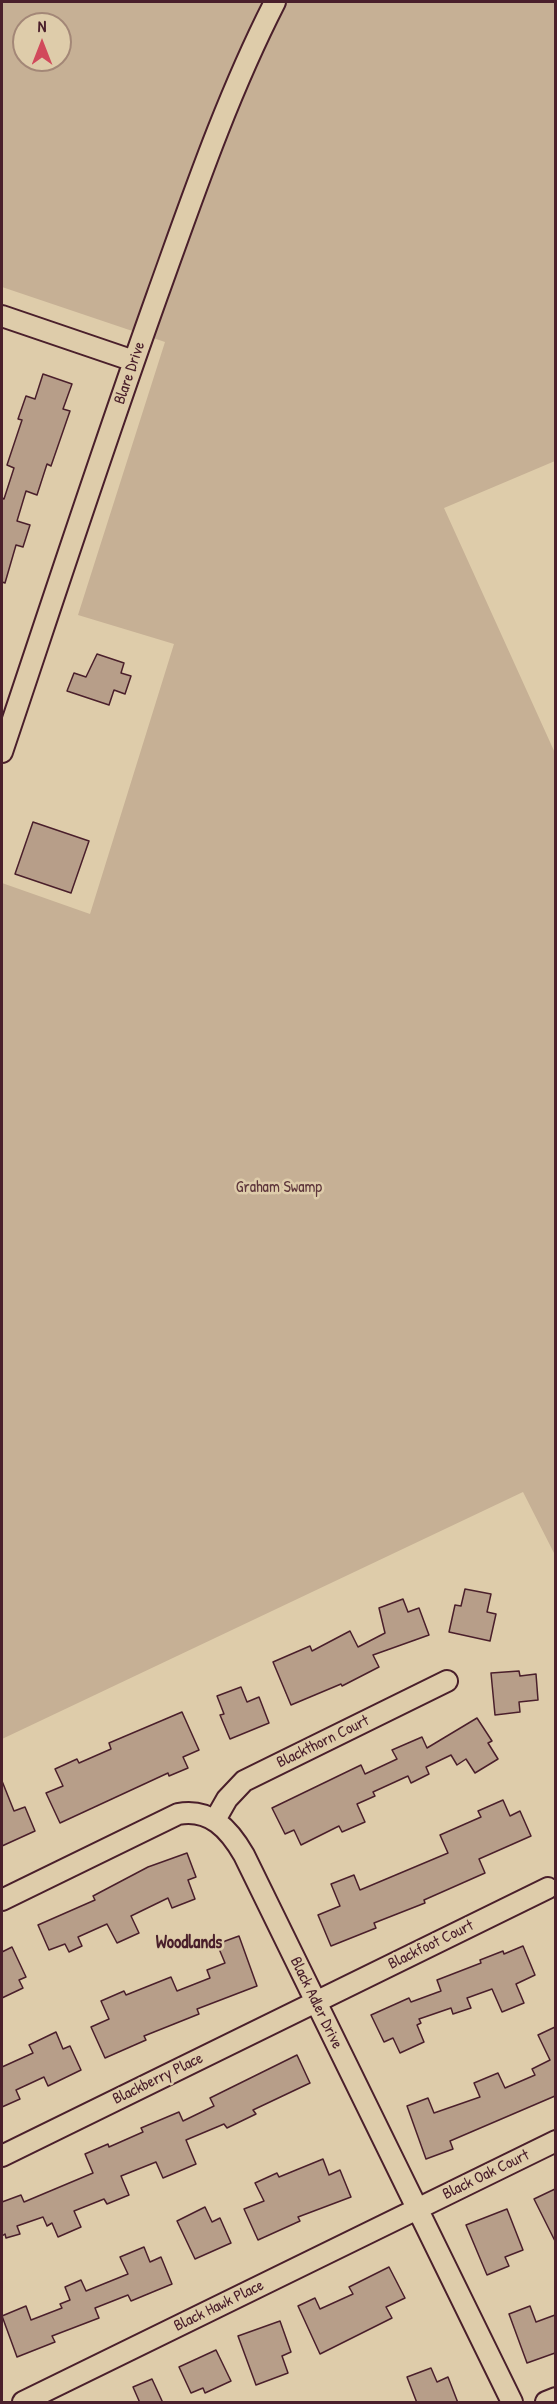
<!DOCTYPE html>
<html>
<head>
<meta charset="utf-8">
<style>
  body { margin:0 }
  #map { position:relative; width:557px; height:2404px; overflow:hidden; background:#deccaa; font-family:"Patrick Hand",sans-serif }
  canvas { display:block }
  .frame { position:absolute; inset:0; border:3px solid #4a1f2b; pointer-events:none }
  .north { position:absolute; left:12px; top:12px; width:60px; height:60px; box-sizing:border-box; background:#deccaa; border:2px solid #a38777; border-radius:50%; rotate:0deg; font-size:16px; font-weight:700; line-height:24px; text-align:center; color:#4a1f2b }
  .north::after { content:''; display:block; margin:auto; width:21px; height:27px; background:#d1495b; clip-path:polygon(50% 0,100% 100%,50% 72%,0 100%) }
</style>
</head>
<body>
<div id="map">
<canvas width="557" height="2404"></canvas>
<div class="frame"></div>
<div class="north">N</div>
</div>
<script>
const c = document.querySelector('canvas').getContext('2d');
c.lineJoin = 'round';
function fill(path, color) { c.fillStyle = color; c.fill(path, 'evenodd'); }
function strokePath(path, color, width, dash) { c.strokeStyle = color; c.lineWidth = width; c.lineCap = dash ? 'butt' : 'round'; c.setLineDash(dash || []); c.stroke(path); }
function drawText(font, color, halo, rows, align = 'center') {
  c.font = font + ' "Patrick Hand",sans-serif'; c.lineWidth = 5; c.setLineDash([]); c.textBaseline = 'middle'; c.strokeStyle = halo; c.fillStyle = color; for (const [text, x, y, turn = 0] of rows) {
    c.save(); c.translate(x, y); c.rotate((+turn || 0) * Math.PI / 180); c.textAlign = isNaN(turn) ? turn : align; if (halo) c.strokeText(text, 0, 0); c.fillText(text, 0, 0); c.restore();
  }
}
fill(new Path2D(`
  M2,2H555V461L444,508L555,753V1555L523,1492L2,1739V883L90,914L174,644L78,615L165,342L2,287ZM24,24H60V60H24Z`), '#c6b095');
const building = new Path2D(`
  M43,374L72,384L63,409L70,411L51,466L47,464L37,495L26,491L17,521L30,525L23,547L16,545L5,583L2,582V498L4,499L14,468L7,465L22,420L18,419L26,396L35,399Z
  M97,654L124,663L121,673L131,676L125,694L114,690L109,705L67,691L74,673L86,677Z
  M33,822L89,841L71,893L15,874Z
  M465,1589L491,1594L487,1612L496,1614L490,1641L449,1632L455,1605L461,1606Z
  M403,1599L408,1612L419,1608L429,1635L373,1655L379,1667L342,1686L341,1684L291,1705L273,1662L310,1646L312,1651L350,1631L358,1647L385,1633L379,1608Z
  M519,1671L520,1676L536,1674L538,1700L519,1702L520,1712L495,1715L491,1673Z
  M241,1687L247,1702L259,1697L269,1723L230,1739L220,1715L224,1714L217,1696Z
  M182,1712L199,1750L183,1757L188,1768L169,1776L168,1773L60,1823L46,1793L63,1786L55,1769L77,1759L79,1763L111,1749L109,1743Z
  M477,1718L492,1741L488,1743L498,1759L475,1773L466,1759L457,1765L451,1755L426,1767L429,1774L411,1783L408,1776L373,1792L375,1796L357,1804L365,1822L342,1832L339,1826L301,1845L294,1830L285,1834L272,1808L361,1765L365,1774L397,1759L392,1750L422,1737L427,1748Z
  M2,1781L14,1811L25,1807L35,1831L2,1846Z
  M503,1800L510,1816L520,1811L531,1836L479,1859L485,1873L424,1900L425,1903L374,1923L376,1928L331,1946L318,1915L340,1906L331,1884L354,1875L360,1890L448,1853L440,1835L481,1817L478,1811Z
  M187,1853L196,1877L188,1880L195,1899L172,1908L168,1898L131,1916L139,1933L117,1943L107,1924L78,1937L82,1946L69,1952L65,1944L49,1950L38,1925L95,1900L93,1896L148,1867Z
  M239,1936L257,1986L197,2009L199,2014L144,2036L146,2040L105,2058L91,2027L109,2019L101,2001L124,1991L126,1995L171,1977L177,1991L210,1978L207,1970L225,1963L217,1944Z
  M523,1946L535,1975L516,1984L524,2003L502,2012L492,1989L467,1998L471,2008L453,2014L451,2008L419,2019L421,2023L417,2025L424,2042L400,2053L393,2038L384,2042L371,2015L409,1998L411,2002L441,1991L437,1980L481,1963L480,1960L503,1951L504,1954Z
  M12,1947L26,1977L19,1980L23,1988L2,1998V1952Z
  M555,2027V2096L450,2141L453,2149L426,2159L407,2106L428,2098L434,2113L480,2097L474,2083L498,2073L505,2088L535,2075L532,2069L550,2060L538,2035Z
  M56,2032L63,2049L70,2046L81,2070L48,2086L44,2077L16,2090L20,2099L2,2107V2067L33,2053L29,2045Z
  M297,2055L310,2083L253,2110L256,2114L227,2128L224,2124L186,2140L196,2164L163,2178L156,2162L121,2176L129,2195L107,2204L104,2199L74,2211L81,2227L58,2237L52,2223L47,2226L43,2217L17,2226L20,2234L6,2238L5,2234L2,2236V2202L21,2195L24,2202L93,2173L85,2154L108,2144L109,2147L143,2132L141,2128L179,2112L183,2121L214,2106L210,2098Z
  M323,2159L329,2175L340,2170L351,2197L298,2217L300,2221L258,2240L244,2209L264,2201L255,2183L277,2173L279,2177Z
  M555,2189V2241L534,2199Z
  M205,2207L212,2222L220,2218L231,2243L195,2259L177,2221Z
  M507,2209L523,2250L505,2257L509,2266L487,2275L466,2225Z
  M144,2247L150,2262L161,2257L172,2284L131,2301L128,2295L95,2308L99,2318L52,2336L55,2342L17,2357L2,2316L26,2306L31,2320L62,2308L60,2304L70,2300L65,2287L81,2280L86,2291L128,2274L120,2257Z
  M389,2267L405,2298L386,2307L392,2318L320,2354L298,2306L315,2298L320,2309L353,2294L349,2287Z
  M530,2306L536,2322L555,2315V2353L527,2363L509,2314Z
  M280,2321L291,2352L282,2356L288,2373L256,2385L238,2336Z
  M216,2350L231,2381L205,2393L203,2388L191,2393L179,2367Z
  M431,2368L437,2382L448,2377L458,2403H417L407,2377Z
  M152,2379L163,2403H140L133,2387Z`);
fill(building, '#b79e89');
strokePath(building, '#4a1f2b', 1.5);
const minor = new Path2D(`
  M2,316L134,361
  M2,752C53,600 103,447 157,296C193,196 227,96 275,2
  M215,1820L227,1799L244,1781L447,1681
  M2,1900L178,1814C210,1808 229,1829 244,1855L512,2402
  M2,2156L548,1888
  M23,2402L556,2141
  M546,2402L556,2398`);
strokePath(minor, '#4a1f2b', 24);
strokePath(minor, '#deccaa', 20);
drawText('16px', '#4a1f2b', '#deccaa', [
  ["Blare Drive",130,373,-71],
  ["Blackthorn Court",323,1742,-26],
  ["Blackfoot Court",431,1945,-26],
  ["Black Adler Drive",316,2003,64],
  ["Blackberry Place",158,2079,-26],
  ["Black Oak Court",486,2175,-26],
  ["Black Hawk Place",219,2306,-26]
]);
drawText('16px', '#5d353b', '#deccaa', [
  ["Graham Swamp",279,1188]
]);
drawText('bold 18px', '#4a1f2b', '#deccaa', [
  ["Woodlands",189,1943]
]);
</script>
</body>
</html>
